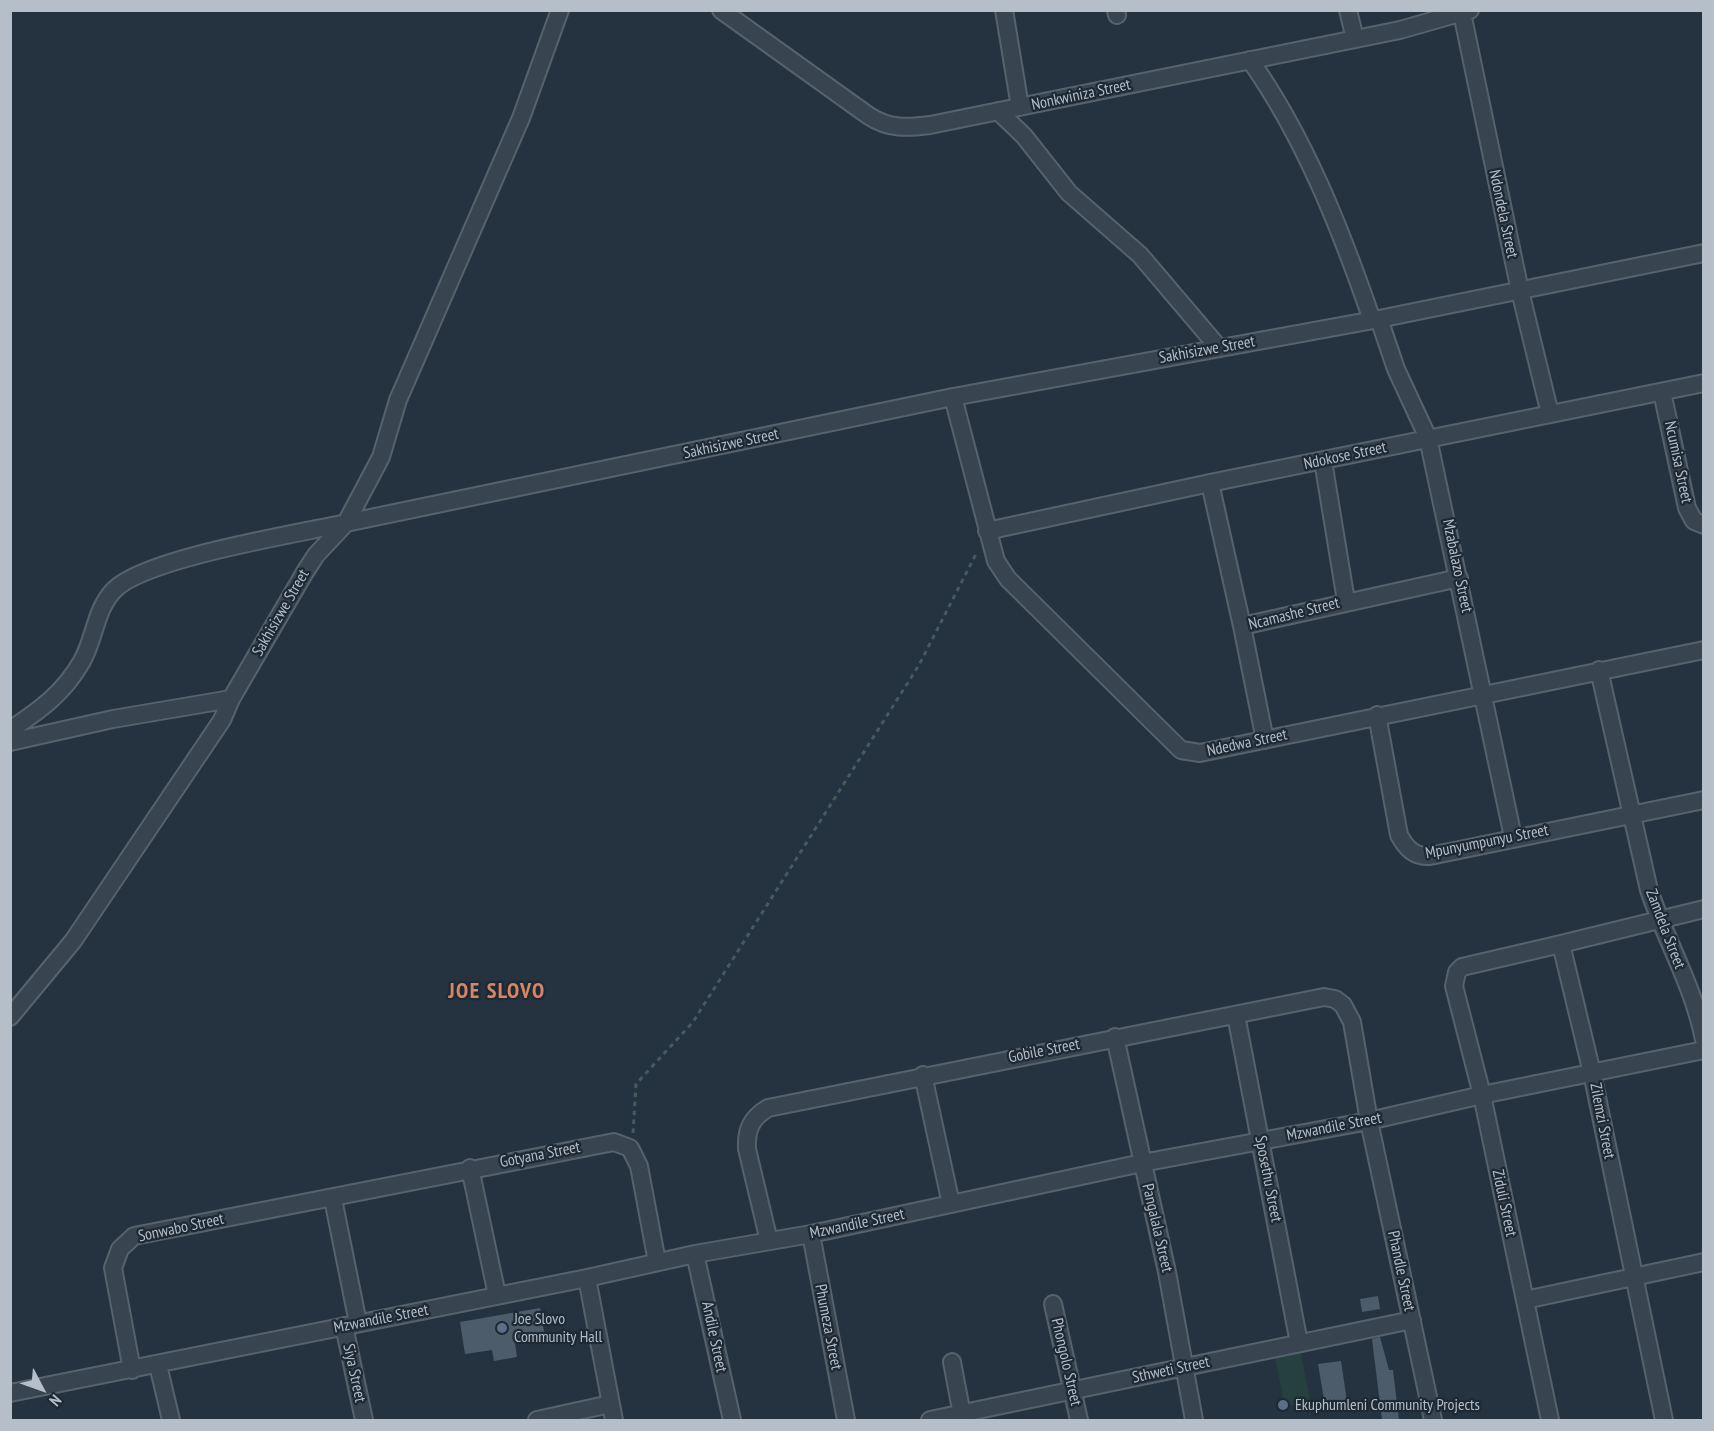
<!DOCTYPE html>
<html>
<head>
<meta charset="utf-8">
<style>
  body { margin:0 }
  #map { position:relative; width:1714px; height:1431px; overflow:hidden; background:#24333f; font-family:"PT Sans Narrow",sans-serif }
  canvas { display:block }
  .frame { position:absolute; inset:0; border:12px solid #b4bfc9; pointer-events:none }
  .north { position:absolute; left:12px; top:1359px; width:60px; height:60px; -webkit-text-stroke:4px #1d2934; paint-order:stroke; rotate:131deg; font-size:16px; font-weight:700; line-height:24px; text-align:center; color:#b4bfc9 }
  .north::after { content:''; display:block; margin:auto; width:21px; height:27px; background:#b4bfc9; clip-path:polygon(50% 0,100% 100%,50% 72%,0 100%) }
</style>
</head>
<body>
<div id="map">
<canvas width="1714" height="1431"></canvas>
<div class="frame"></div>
<div class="north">N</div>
</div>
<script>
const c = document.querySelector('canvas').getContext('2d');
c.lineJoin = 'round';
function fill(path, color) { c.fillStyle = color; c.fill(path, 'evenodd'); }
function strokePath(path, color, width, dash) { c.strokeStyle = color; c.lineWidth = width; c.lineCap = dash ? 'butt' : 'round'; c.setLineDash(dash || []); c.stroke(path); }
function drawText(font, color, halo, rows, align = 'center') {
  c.font = font + ' "PT Sans Narrow",sans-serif'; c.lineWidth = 4.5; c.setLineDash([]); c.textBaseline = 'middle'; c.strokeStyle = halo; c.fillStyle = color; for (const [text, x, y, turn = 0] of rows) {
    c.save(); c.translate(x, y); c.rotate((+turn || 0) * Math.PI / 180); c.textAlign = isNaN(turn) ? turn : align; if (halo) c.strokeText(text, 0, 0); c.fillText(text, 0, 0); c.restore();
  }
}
fill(new Path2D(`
  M1300,1348L1310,1401L1285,1407L1274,1353Z`), '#26403f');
fill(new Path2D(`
  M1378,1296L1380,1309L1362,1312L1360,1299Z
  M540,1308L545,1338L515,1343L517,1357L494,1361L492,1350L465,1354L460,1322Z
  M1380,1337L1389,1370H1393L1399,1420H1382L1372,1339Z
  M1341,1361L1348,1408L1326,1411L1318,1364Z`), '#4d5c6a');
const minor = new Path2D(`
  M721,10L869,116C889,129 907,128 930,125L1400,30L1470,10
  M1004,10L1020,107
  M1116,10L1117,15
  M1348,10L1355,39
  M1462,13L1520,291L1550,414
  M1250,60C1305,138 1341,230 1372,320
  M998,111L1024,136L1069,193L1140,255L1219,348
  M1379,319L1396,369L1428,438L1513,837
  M1662,392L1687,508L1694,521L1704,525
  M953,397L996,561L1008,579L1181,750L1200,753L1704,650
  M1323,461L1346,601
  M1210,483L1242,626
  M987,531L1210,483L1704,383
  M1599,670L1649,890C1666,941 1694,987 1704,1040
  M1377,715L1399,835C1406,848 1414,857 1430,856L1704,800
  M10,730C40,710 64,693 82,661C95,638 95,610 114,590C145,558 296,534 346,523L381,457L398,400L521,118L560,10
  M1265,740L1242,626L1459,578
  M10,742L113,719L231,699
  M1561,944L1704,909
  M1236,1015L1299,1343
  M10,1017L73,941L222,720L231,699L305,572L316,555L346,523L953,397L1379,319L1704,253
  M1115,1037L1167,1272L1194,1420
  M923,1075L951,1204
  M470,1168L497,1295
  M333,1199L358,1323
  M811,1234L846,1420
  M769,1241L747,1149C746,1130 751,1118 768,1108L1324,997L1335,999L1343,1005L1352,1022L1369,1121L1433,1420
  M695,1254L732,1420
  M587,1278L614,1420
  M1525,1300L1704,1262
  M1053,1304L1079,1420
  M344,1326L364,1420
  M952,1362L963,1420
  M158,1365L171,1420
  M132,1370L113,1268L120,1249L134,1236L614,1142L630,1148L639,1166L657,1262
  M10,1393L587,1278L695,1254L811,1234L1142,1163L1369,1121L1482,1095L1704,1050
  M537,1420L610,1404
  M930,1420L1412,1320
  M1550,1420L1482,1095L1454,986L1457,972L1462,967L1561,944L1592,1073L1664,1420`);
strokePath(minor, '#56626c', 20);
strokePath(new Path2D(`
  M633,1133L636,1084L693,1022L919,665L977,552`), '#445c5b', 3, [4.5, 4.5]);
strokePath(minor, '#38444f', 16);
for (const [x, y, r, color] of [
  [502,1328,6,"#5c6f8a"],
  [1283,1405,6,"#5c6f8a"]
]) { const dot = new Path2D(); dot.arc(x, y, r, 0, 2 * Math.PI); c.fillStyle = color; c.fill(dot); strokePath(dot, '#1d2934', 2); }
drawText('16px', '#b4bfc9', '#1d2934', [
  ["Nonkwiniza Street",1081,95,-12],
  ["Ndondela Street",1503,214,78],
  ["Sakhisizwe Street",1207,350,-10],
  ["Sakhisizwe Street",731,444,-12],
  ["Ndokose Street",1345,456,-12],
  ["Ncumisa Street",1678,462,78],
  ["Mzabalazo Street",1457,566,78],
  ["Sakhisizwe Street",281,613,-60],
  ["Ncamashe Street",1294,614,-14],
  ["Ndedwa Street",1247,743,-12],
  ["Mpunyumpunyu Street",1487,842,-11],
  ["Zamdela Street",1665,929,69],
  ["Gobile Street",1044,1051,-11],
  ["Zilemzi Street",1602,1121,79],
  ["Mzwandile Street",1334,1127,-11],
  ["Gotyana Street",540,1155,-11],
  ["Sposethu Street",1268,1179,79],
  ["Ziduli Street",1504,1203,78],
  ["Mzwandile Street",857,1224,-12],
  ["Sonwabo Street",181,1228,-12],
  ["Pangalala Street",1157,1228,77],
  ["Phandle Street",1401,1271,78],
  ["Mzwandile Street",381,1319,-11],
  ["Phumeza Street",828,1327,79],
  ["Andile Street",714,1337,78],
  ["Phongolo Street",1066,1362,77],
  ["Sthweti Street",1171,1370,-12],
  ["Siya Street",354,1373,78]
]);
drawText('16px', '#b4bfc9', '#1d2934', [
  ["Joe Slovo",514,1319],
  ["Community Hall",514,1337],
  ["Ekuphumleni Community Projects",1295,1405]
], 'left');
c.letterSpacing = '1.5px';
drawText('bold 22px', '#d78661', '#1d2934', [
  ["JOE SLOVO",497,992]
]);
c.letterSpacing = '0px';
</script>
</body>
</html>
